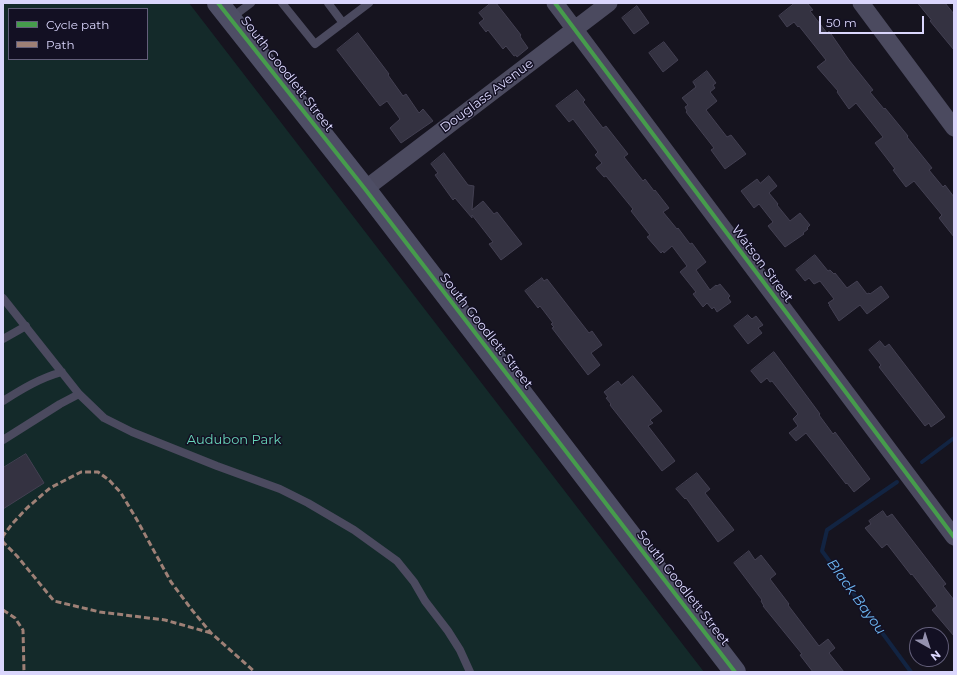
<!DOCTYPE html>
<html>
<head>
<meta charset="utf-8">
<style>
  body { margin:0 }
  #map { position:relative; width:957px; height:675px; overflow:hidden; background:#16141f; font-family:Montserrat,sans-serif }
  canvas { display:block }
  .frame { position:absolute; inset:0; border:4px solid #dad6fc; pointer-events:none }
  .legend { position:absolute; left:8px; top:8px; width:140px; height:52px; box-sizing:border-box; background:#131023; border:1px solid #635f7a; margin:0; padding:5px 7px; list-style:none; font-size:12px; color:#dad6fc }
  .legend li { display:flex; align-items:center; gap:8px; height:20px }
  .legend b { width:20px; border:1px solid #635f7a }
  .north { position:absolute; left:909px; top:627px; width:40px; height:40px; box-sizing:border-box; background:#131023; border:1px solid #635f7a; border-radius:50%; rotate:141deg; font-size:11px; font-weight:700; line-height:16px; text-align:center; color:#dad6fc }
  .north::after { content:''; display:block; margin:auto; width:14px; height:18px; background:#9592af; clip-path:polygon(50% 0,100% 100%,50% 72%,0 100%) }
  .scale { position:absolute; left:819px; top:16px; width:105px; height:18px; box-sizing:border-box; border:2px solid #dad6fc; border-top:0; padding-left:5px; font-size:12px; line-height:14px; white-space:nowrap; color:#dad6fc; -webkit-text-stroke:3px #131023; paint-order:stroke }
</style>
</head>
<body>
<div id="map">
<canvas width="957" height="675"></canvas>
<div class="frame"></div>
<ul class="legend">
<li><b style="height:5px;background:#469c4c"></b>Cycle path</li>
<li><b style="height:5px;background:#9e8076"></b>Path</li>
</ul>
<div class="north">N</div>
<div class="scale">50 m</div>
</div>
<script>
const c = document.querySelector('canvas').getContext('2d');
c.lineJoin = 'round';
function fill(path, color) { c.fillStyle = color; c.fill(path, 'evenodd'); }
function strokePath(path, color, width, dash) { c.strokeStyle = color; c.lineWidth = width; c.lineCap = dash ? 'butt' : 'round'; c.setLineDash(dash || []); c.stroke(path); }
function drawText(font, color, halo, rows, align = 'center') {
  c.font = font + ' Montserrat,sans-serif'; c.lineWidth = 3; c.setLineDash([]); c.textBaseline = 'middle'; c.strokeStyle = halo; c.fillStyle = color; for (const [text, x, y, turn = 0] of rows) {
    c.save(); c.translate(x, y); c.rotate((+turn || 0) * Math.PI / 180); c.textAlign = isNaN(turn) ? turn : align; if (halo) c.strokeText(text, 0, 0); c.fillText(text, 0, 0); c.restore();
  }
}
fill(new Path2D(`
  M3,3H189L704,672H3ZM9,9H147V59H9Z`), '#142a2a');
strokePath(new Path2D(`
  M922,462L954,438
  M897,482L827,530L822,551L911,672`), '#122442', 4);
const building = new Path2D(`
  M491,3H496L521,35L520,36L521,38L528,48L517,57L516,55L514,56L506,46L503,49L488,30L486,32L479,23L484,19L479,13Z
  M795,3H807L813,10L810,11L827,33L829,31L849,60L873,90L870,92L884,109L885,108L908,136L907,137L932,168L929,170L943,187L945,185L954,197V237L939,218L942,215L914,181L906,187L893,170L895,169L875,143L883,137L856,103L849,109L837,92L838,91L817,67L826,60L799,26L798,27L794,22L787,27L779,16Z
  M918,3H945L954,14V50L930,21L931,20Z
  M637,6L649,23L634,34L622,18Z
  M358,33L389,74L388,75L403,96L406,94L419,113L423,109L433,121L401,143L390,128L400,119L387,101L380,106L337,50Z
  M664,42L678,60L663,72L649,53Z
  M707,71L716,83L713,85L715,88L710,92L717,101L706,110L727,137L731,135L746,154L725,169L711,150L714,148L686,112L687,111L685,107L688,105L682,98L696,87L693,82Z
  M577,90L585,100L583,102L603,128L606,126L628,154L624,157L643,181L645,179L654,191L655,190L669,208L663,212L677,229L678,228L690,244L692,243L706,262L696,270L710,290L716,285L717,286L720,284L730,296L728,298L731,302L717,312L714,307L712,309L707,303L703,307L693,294L696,292L680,272L687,266L672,246L664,253L663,251L661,253L647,237L650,235L631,211L633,209L606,176L604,177L596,168L602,163L595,155L598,152L573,119L569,122L556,106Z
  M444,153L468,185L474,186L472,210L483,201L494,214L497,212L522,244L501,260L489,244L493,242L472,215V218L455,198L453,200L435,175L438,173L431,164Z
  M769,176L777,186L769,193L778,204L777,205L790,221L800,213L810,225L807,228L808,229L803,233L804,234L785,247L768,226L773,222L759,204L754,208L741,191L757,179L760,183Z
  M815,255L828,271L830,270L834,274L835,273L847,288L857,281L867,294L869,293L870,294L881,286L889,297L867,314L860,305L839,321L829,305H830L828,303L834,299L820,281L814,284L809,278L805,281L796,270Z
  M542,278L544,281L547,279L589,333L592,331L602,345L591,353L600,365L588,375L552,328L554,327L551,324L553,323L540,306L538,308L525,291Z
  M748,315L752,319L756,316L763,325L758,328L762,333L748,344L734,326Z
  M880,341L885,347L889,344L945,417L931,427L929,423L925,426L879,367L881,365L869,350Z
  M774,352L820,414L819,415L833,434L835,432L870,479L854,492L847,483L846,484L806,433L796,441L789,433L798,426L793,419L798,414L772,381L770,382L767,378L761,383L751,371Z
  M633,376L662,411L650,420L653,423L648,426L675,461L662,471L610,405L611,404L606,398L608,397L604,392L618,381L621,385Z
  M26,454L44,483L3,509V468Z
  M697,473L710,489L705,493L734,530L718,542L686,498L685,499L676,489Z
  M883,511L887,517L892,514L946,584L943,586L954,600V636L932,610L937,606L912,574L911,575L887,544L882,548L865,528L871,524L869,521Z
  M749,551L755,560L761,555L776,574L770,579L789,604L788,605L819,646L828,639L835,648L829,653L844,672H813L800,655L802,654L763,606H764L761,601L762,600L734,563Z`);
fill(building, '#343241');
strokePath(building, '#434052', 1);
strokePath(new Path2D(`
  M282,3L315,44L369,3
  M328,3L343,23
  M231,18L251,3
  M3,298L79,394L104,418L132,432L217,466L280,489L308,503L354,530L397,561L414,582L425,601L448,631L460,650L470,672
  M3,339L26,326
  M3,401C22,389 40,378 62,372
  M3,440L60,404L79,394`), '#4b4a5f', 8);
strokePath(new Path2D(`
  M555,3L954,537
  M861,3L954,128
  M365,189L609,3`), '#4b4a5f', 17);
strokePath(new Path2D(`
  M218,3L365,189L735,672`), '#4e4e65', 22);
strokePath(new Path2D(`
  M3,610L15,618L23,630L24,672
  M211,633L165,620L100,612L54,601L17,556L3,542V536L12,524L27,508L50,488L81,472H98L109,480L121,493L137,520L171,582L192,610L211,633L255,672`), '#9e8076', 3, [6, 3]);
strokePath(new Path2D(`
  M218,3L365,189L735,672
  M555,3L954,537`), '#469c4c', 4);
drawText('13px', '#dad6fc', '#131023', [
  ["South Goodlett Street",287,74,52],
  ["Douglass Avenue",487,96,-37],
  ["Watson Street",762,264,53],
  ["South Goodlett Street",486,331,52],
  ["South Goodlett Street",683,588,52]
]);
drawText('13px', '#68d6b9', '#131023', [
  ["Audubon Park",234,440]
]);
drawText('italic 14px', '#6db7f3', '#131023', [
  ["Black Bayou",856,597,54]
]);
</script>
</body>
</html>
